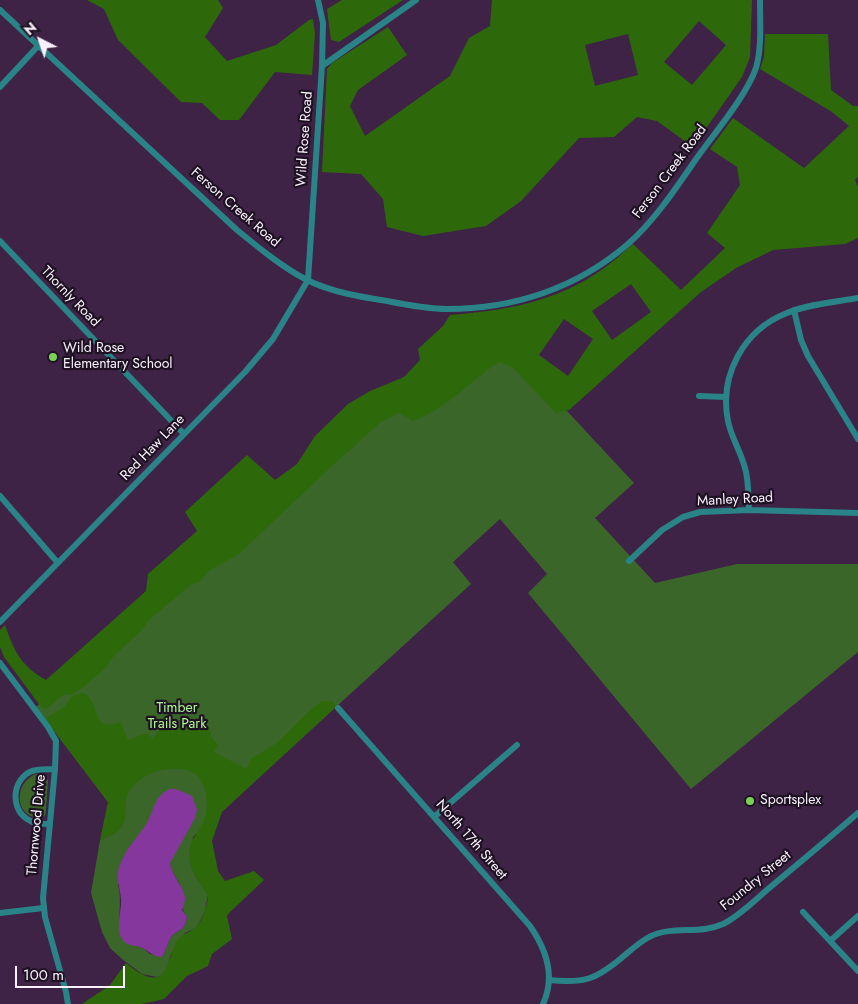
<!DOCTYPE html>
<html>
<head>
<meta charset="utf-8">
<style>
  body { margin:0 }
  #map { position:relative; width:858px; height:1004px; overflow:hidden; background:#3e2346; font-family:Jost,sans-serif }
  canvas { display:block }
  .north { position:absolute; left:15px; top:15px; width:50px; height:50px; -webkit-text-stroke:4px #1e1222; paint-order:stroke; rotate:319deg; font-size:14px; font-weight:700; line-height:20px; text-align:center; color:#faf0fe }
  .north::after { content:''; display:block; margin:auto; width:18px; height:22px; background:#faf0fe; clip-path:polygon(50% 0,100% 100%,50% 72%,0 100%) }
  .scale { position:absolute; left:15px; top:966px; width:110px; height:22px; box-sizing:border-box; border:2px solid #faf0fe; border-top:0; padding-left:6px; font-size:15px; line-height:18px; white-space:nowrap; color:#faf0fe; -webkit-text-stroke:4px #1e1222; paint-order:stroke }
</style>
</head>
<body>
<div id="map">
<canvas width="858" height="1004"></canvas>
<div class="north">N</div>
<div class="scale">100 m</div>
</div>
<script>
const c = document.querySelector('canvas').getContext('2d');
c.lineJoin = 'round';
function fill(path, color) { c.fillStyle = color; c.fill(path, 'evenodd'); }
function strokePath(path, color, width, dash) { c.strokeStyle = color; c.lineWidth = width; c.lineCap = dash ? 'butt' : 'round'; c.setLineDash(dash || []); c.stroke(path); }
function drawText(font, color, halo, rows, align = 'center') {
  c.font = font + ' Jost,sans-serif'; c.lineWidth = 4.5; c.setLineDash([]); c.textBaseline = 'middle'; c.strokeStyle = halo; c.fillStyle = color; for (const [text, x, y, turn = 0] of rows) {
    c.save(); c.translate(x, y); c.rotate((+turn || 0) * Math.PI / 180); c.textAlign = isNaN(turn) ? turn : align; if (halo) c.strokeText(text, 0, 0); c.fillText(text, 0, 0); c.restore();
  }
}
fill(new Path2D(`
  M475,312L634,483L595,518L655,583L737,564H858V652L691,789L528,593L547,574L500,519L453,562L471,584L193,837L190,862L196,877L208,895L205,911L200,921L196,928L185,933L171,954L167,969L162,975L157,977L142,974L122,959L110,948L102,932L91,893L100,840L114,834L123,825L108,802L36,707L413,372ZM170,863C172,875 180,882 182,890C184,901 179,907 187,917C184,933 179,928 172,936C168,941 166,950 163,956L150,954L143,948L122,939C116,921 123,902 118,884Z
  M36,774H43L48,780L46,811L45,816C18,825 9,785 36,774Z`), '#3b662a');
fill(new Path2D(`
  M87,0H218L223,8L205,37L227,61L276,45L309,20L313,19L315,34L312,75L275,72L239,120H220L202,103L181,102L118,40L104,9Z
  M342,0H403L339,42L331,40L327,9Z
  M492,0H752L750,57L742,77L693,147L657,121L637,117L614,137L579,138L521,201L486,226L423,236L387,227L383,199L361,174L322,172L327,69L332,63L388,27L407,55L358,90L350,106L365,136L450,76L469,38L490,26ZM699,21L726,45L692,85L664,62ZM628,34L638,75L595,86L585,45Z
  M765,34H828L831,90L853,106H858V177L855,180L858,187V238L845,244L773,250L736,268L701,292L569,410L556,413L513,368L499,362C469,382 448,408 413,421L399,413L381,422L331,467L239,554L210,570L199,582L191,585L150,619L141,631L113,657L106,667L85,686L71,695L65,694L46,709L41,707L4,657L0,647V630L5,625C14,651 21,666 46,680L146,591L148,574L197,531L185,512L247,455L275,480L297,464L315,436L348,404L370,391L404,377L420,360L418,349L443,326L450,315C503,311 555,302 600,271C612,263 622,253 633,244L681,290L725,248L707,233L740,185L737,167L710,149L733,118L804,168L849,126L832,112L760,69L764,57ZM631,284L651,312L612,340L592,311ZM564,319L593,339L568,376L539,355Z
  M82,693C102,698 88,734 121,722L128,740L147,733L153,739L162,725L169,724L184,718L210,728L211,737L218,745L214,752L246,769L252,758L277,743L309,711L322,701H332L337,706L222,812L212,841L218,871L225,881L254,871L264,880L230,912L227,916L232,939L212,954L208,966L187,976L164,999L156,1001L141,1004H82L110,985L126,963C134,969 146,980 157,977C169,974 171,950 177,941C182,933 190,933 196,927C203,920 208,904 208,895C200,883 189,869 189,854C189,840 200,831 204,820C210,805 207,780 192,772C185,768 176,769 169,769C155,769 131,782 127,796C124,806 128,817 122,826C117,834 108,837 100,840L108,802L45,719L65,706L72,696Z`), '#2d690b');
fill(new Path2D(`
  M170,789H176L192,796L197,810L195,818L170,863C172,876 185,889 185,898C185,902 183,906 182,910L187,917C184,933 179,928 172,936C168,941 166,950 163,956L160,957C152,956 148,950 140,947C135,945 130,946 126,943C113,934 122,912 121,899C120,887 115,876 120,865C125,849 139,836 147,823C154,810 155,795 170,789Z`), '#86379d');
strokePath(new Path2D(`
  M0,10L237,230C259,248 282,267 307,280C331,292 361,297 387,301C407,305 427,309 447,309C514,309 577,288 628,244C654,221 674,191 694,162C712,136 746,97 756,68C762,47 760,22 760,0
  M322,66L416,0
  M0,87L39,45
  M0,241L184,434
  M794,310L801,340L808,356L858,439
  M699,396L726,397
  M0,496L58,563
  M749,510C748,496 749,481 745,468C741,452 731,437 728,421C719,376 743,330 787,313C809,304 835,302 858,298
  M629,561L662,530L683,517L700,512L749,510L858,513
  M0,622L245,372L273,339L308,280L322,66L323,23L318,0
  M0,663L48,727L56,741L55,769L43,898L45,917L66,992L68,1004
  M338,708L530,926C546,949 556,976 543,1004
  M434,817L517,745
  M50,824C42,824 34,824 27,819C10,808 12,779 32,771C39,769 47,769 55,769
  M803,912L858,971
  M0,913L43,908
  M830,941L858,916
  M549,980C585,984 597,979 625,955C632,949 640,942 649,937C672,925 699,935 723,924C739,916 754,901 768,889C798,864 828,839 858,813`), '#2a8487', 6);
for (const [x, y, r, color] of [
  [53,357,5,"#7ad157"],
  [750,801,5,"#7ad157"]
]) { const dot = new Path2D(); dot.arc(x, y, r, 0, 2 * Math.PI); c.fillStyle = color; c.fill(dot); strokePath(dot, '#1e1222', 2); }
drawText('14px', '#faf0fe', '#1e1222', [
  ["Wild Rose Road",305,139,-86],
  ["Ferson Creek Road",670,172,-53],
  ["Ferson Creek Road",235,208,41],
  ["Thornly Road",70,297,46],
  ["Red Haw Lane",153,448,-46],
  ["Manley Road",735,500,-3],
  ["Thornwood Drive",37,825,-85],
  ["North 17th Street",471,840,49],
  ["Foundry Street",756,881,-39]
]);
drawText('14px', '#faf0fe', '#1e1222', [
  ["Wild Rose",63,349],
  ["Elementary School",63,365],
  ["Sportsplex",760,801]
], 'left');
drawText('14px', '#adfc90', '#1e1222', [
  ["Timber",177,709],
  ["Trails Park",177,725]
]);
</script>
</body>
</html>
